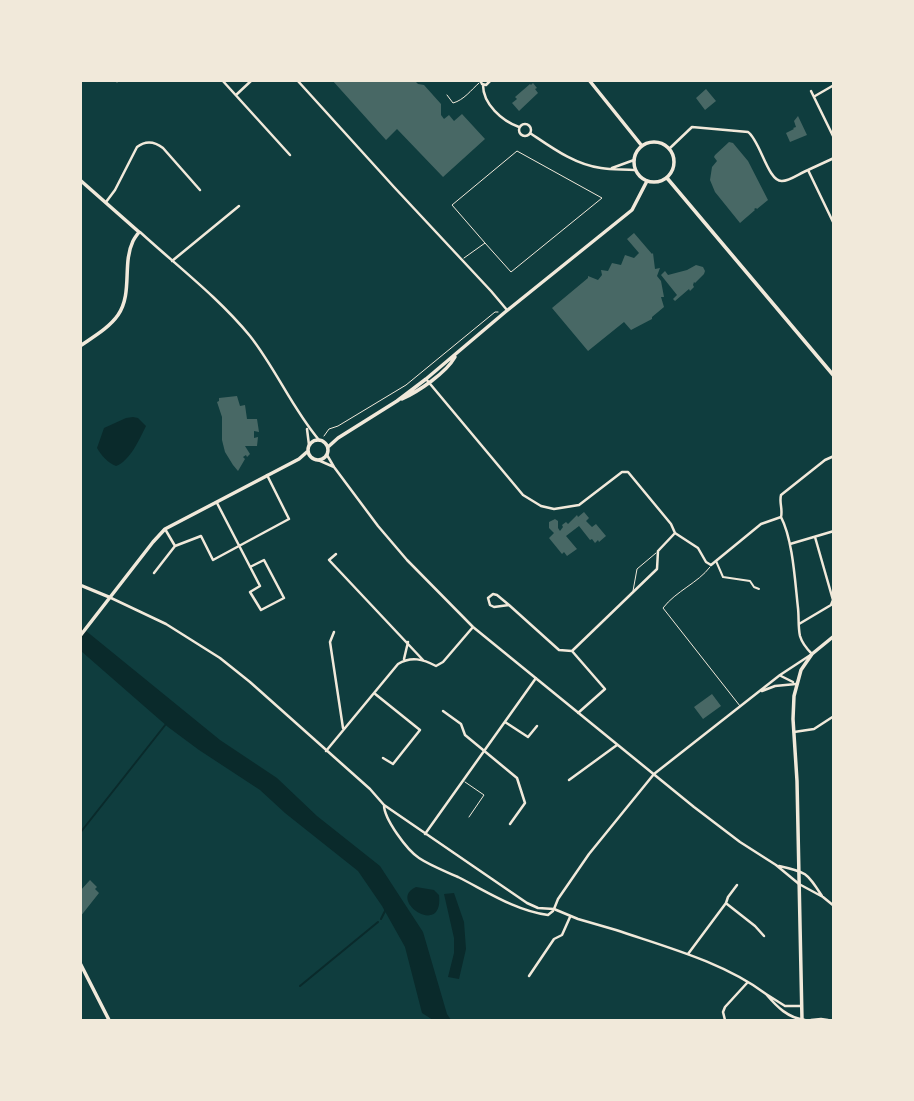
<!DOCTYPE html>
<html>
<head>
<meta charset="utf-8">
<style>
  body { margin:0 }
  #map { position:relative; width:914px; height:1101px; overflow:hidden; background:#0f3d3e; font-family:"DejaVu Sans",sans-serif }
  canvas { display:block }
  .frame { position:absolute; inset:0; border:82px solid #f1e9da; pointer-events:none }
</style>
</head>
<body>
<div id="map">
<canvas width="914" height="1101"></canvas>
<div class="frame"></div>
</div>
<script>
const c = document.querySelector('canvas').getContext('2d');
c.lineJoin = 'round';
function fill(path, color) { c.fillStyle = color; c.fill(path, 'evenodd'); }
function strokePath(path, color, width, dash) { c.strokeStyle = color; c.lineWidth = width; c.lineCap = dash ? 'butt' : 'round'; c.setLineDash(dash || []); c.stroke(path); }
fill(new Path2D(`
  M133,417L138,418L146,426C139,440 130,461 116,466C107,462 102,456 97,448L104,428L126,418Z
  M80,626L220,740L277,778L317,816L380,866L423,932L447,1014L451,1020H433L422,1013L405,947L382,906L358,871L285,813L260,790L199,750L168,727L81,651Z
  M416,887L434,890L439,895C444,939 386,900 416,887Z
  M454,893L464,922L466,949L459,979L448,977L454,953V938L444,894Z`), '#0a2a2b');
strokePath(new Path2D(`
  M80,833L166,724
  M381,919L385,911
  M300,986L378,922`), '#0a2a2b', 2);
fill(new Path2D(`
  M332,80H414L418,84L424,85L441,104V115L444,119L449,115L454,121L462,114L485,139L443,177L397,129L386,140Z
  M533,83L537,88L535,89L538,93L519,111L512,103L517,99L515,97L530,84L531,85Z
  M706,89L716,101L705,110L696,98Z
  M798,116L807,135L790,142L786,133L794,129L793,128L796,127L794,121Z
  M729,142L733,143L748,161L768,200L757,209L756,208L754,209L755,210L740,223L715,192L710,180L712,167L717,161L714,157L715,155Z
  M634,233L652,254L653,253L655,269L660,268L657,276L661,281L664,297H661L664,307L652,317V319L631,330L624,322L588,351L552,308L588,278V276L598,280L602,275L601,270L608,271L612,263L621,265L625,255L634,258L639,253L627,239Z
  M696,265L703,267L705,271L704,274L695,283L694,282L693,285L694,287L690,291L689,289L675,301L673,299L677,295L661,275L665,271L668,275L687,270Z
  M237,396L240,406L245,405L247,419H257L259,432L254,431V438L258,437L257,446H245L250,454L247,457L246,455L243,457L245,459L238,471L233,465L225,452L222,440V417L217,402L219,401V398Z
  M584,512L589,518L586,521L592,527L596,524L606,536L599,542L598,540L595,543L592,539L590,540L579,526L566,536L577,549L567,556L564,552L562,554L549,538L554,533L549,528V522L555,519L558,521V528L560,531L563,527L562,525L566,522L568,524L577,515L578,517Z
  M712,694L721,706L703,719L694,707Z
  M90,880L97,887L95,889L99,893L80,917V891Z`), '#486865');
strokePath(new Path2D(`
  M324,436L329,429L338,426L406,385L495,312H498`), '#f1e9da', 1);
strokePath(new Path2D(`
  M447,95L453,103C464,100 471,90 479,83
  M464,258L485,243L511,272L602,198L517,151L452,205L485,243
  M710,567C698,583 676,591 663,608L740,706
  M633,591L637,569L656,553
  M465,782L484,795L469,817`), '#f1e9da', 1);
strokePath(new Path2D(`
  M716,561L723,577L750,581L754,587L759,589`), '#f1e9da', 2);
strokePath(new Path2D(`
  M116,80L117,81
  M222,80L290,155
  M297,80L394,187L491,291L507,310
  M480,80L482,84L486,85L491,80
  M483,85C483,104 502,121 519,127
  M811,91L834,138
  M236,95L252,80
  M815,96L834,85
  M519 130a6 6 0 1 1 12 0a6 6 0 1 1-12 0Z
  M530,133C551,147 575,165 601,168C612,170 624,169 635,170
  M669,149L692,127L748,132C760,140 768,182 782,181C790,181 800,173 808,170L834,224
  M612,168L634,160
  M808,170L834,158
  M106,202L115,190L137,147C146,140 154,141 163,148L200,190
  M140,232C177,266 218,297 250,336C276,369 292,408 319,440
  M172,261L239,206
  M426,379L523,495L541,506L554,509L579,505L622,472H628L671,524L675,533
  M307,429L309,445
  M327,455L334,467L378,526L407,560L473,627L694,807L740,842L776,865L799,884L823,897L834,906
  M318,460L334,467
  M217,503L260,586L250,592L261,610L284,598L264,560L250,567
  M165,529L175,546
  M675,533L698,548L706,562L711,565L761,524L781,517
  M790,544L834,531
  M336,554L329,560L423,660
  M154,573L175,546L201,536L213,560L289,519L267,475
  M109,597L166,624L220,658L250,682L370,789L384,805L527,903L538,908L554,909L578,919L616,930C666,947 723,962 766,994
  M509,605L494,607L490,605L488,598L493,594L497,595L509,605L559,650L572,651L605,689L578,713
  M799,624L831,605L833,600L815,537
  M334,632L330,642L343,728
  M572,651L657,569L658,551L675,533
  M404,659L408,642
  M781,676L793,682
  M762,691L775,686L796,684
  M374,693L420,730L393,764L383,758
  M443,711L461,724L465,735L517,778L525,803L510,824
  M505,722L528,737L537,726
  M794,732L814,729L834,716
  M326,751L398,664C411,656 423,659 436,666L443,662L473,627
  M569,780L617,745
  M384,805C384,819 407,850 419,858C431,866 445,871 458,877C486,891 516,911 548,915L553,911
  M425,834L536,678
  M779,866C807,872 807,873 822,896
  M727,904L755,926L764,936
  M554,909L558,899L589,854L654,774L780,675L812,654C807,649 802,643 800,636C798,627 799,617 798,608C795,582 793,540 781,517C783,509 779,503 781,495L825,460L834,456
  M688,954L726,903L728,897L737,885
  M529,976L554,939L562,935L570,917
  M801,1006H785L766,994C777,1007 788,1018 805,1020
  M725,1020L723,1012L725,1007L747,983
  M811,1020L821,1019L828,1020`), '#f1e9da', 2.5);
strokePath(new Path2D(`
  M80,180L139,232C137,235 135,237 133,241C122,264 133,293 118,315C109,328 93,337 80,346
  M402,399C419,391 446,373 455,357
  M308 450a10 10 0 1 1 20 0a10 10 0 1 1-20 0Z
  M328,447L338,438L397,401L426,379L504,313L632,210L647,181
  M80,585L109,597
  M80,636L153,542L165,529L299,459L308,451
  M80,963L109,1020`), '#f1e9da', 3.5);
strokePath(new Path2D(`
  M589,80L642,146
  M634 162a20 20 0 1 1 40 0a20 20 0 1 1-40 0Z
  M667,178L834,376
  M802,1020L797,781L793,719L794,696L801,670L812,654L834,636`), '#f1e9da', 3.5);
</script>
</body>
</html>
